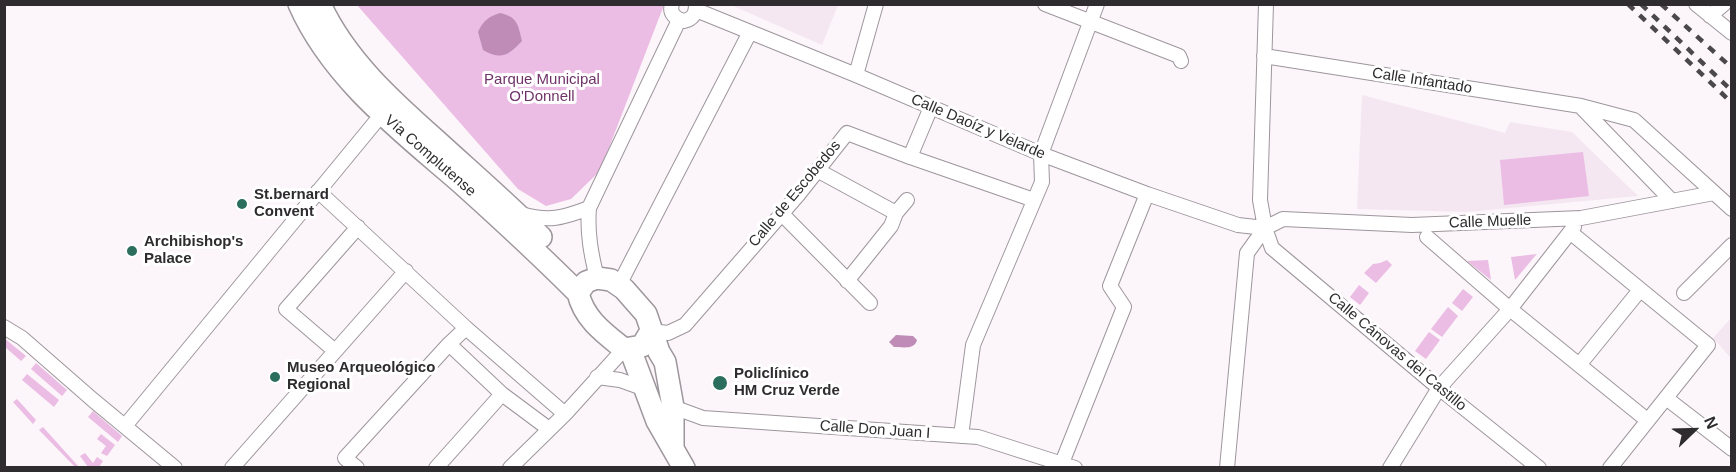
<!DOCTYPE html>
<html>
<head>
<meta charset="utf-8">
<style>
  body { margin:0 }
  #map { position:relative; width:1736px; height:472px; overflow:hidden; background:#fcf5fa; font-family:Arial,sans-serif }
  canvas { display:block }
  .frame { position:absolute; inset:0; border:6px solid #2e2c2e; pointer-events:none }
  .north { position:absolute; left:1664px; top:400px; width:60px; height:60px; -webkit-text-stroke:4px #fff; paint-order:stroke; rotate:67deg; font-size:16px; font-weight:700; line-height:24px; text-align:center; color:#2e2c2e }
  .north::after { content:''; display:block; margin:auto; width:21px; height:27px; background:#2e2c2e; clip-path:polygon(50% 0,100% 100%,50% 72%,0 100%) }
</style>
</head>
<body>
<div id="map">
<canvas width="1736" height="472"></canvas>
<div class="frame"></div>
<div class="north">N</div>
</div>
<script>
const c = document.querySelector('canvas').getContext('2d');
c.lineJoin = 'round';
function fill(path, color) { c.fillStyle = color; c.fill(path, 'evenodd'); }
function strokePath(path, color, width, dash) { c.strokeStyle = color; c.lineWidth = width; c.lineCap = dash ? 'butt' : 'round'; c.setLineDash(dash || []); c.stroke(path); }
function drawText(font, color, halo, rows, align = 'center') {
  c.font = font + ' Arial,sans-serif'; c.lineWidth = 6; c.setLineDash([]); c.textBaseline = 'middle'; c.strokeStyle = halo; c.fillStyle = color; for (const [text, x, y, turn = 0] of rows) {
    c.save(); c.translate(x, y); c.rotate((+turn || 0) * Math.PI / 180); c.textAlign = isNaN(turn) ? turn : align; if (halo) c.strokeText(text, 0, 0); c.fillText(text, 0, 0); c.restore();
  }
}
fill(new Path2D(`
  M731,5H838L822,45Z
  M1362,95L1505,133L1510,122L1572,132L1638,196L1467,212L1357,209Z
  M1731,318V358L1713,338Z`), '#f4e7f2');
fill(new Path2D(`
  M357,5H664L600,171L571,199L546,206L518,189Z
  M1583,152L1589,196L1504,205L1500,160Z
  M1537,254L1535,256L1515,280L1511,257Z
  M1387,260L1392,265L1376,283L1364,273L1373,264L1380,263Z
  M1488,260L1491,280L1467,261Z
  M1359,285L1369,293L1360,305L1350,297Z
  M1463,289L1473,297L1462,311L1452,303Z
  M1448,307L1458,316L1442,337L1431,329Z
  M1429,332L1440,340L1426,359L1415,351Z
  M4,338L26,356L21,361L5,347Z
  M36,363L67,390L62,396L31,369Z
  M27,374L59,400L54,407L22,380Z
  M17,399L36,420L33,424L13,402Z
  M93,411L122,436L118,442L88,417Z
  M43,427L79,467H75L39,430Z
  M101,434L115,445L107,456L101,453L106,446L97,439Z
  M85,453L93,463L97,457L103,461L99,467H88L80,456Z`), '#ebbce4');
fill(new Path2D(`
  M500,13C518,17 518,25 522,41C508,56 501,60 483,50L478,32C483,21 488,17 500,13Z
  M896,335L913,336L917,340C915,350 902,347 894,347L889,342Z`), '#be8cb6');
const street = new Path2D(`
  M672,4C669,13 675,19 684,21C693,19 696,14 696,4
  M1045,4L1179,56L1181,61
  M1266,4L1260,200L1265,228L1272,248L1439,388L1539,468
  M1696,4L1732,33
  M696,10L856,75L1041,154L1147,194L1238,225L1265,228
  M1710,16L1724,4
  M1264,56L1581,106L1634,120L1732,209
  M856,75L876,4
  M1582,108L1672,201
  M910,157L931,107
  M817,170L896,213
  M318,191L466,328L565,414
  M781,213L870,303
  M521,214C549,222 563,218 589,208
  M1570,232L1708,345L1610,468
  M1427,237L1510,309L1647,420
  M597,278C591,254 587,233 589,208L679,20
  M847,281L891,226L896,213L907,200
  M619,285L750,32
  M1684,293L1732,245
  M4,327L22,338L93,400L175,468
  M466,328L449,344L502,394L549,429
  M651,331L668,333L685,325L798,195L847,133L910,157L1034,200
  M335,351L286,309L358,227
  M1579,365L1640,290
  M597,377L620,380L645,389
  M1666,398L1732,449
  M673,407L703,418L978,437L1075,468
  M125,426L382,114
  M961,436L973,345L1042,182L1041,154L1097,4
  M1062,463L1124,307L1110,286L1147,194
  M232,468L406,271
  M357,468L345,458L449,344
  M436,468L502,394
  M510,468L565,414L624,349
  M1227,468L1247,253L1265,228L1283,219L1412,225L1581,218L1714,193
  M1390,468L1439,388L1510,309L1574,227`);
const primary = new Path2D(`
  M299,4C332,79 401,131 461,183C501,219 540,255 578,293
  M320,4C345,59 392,101 436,140C471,172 507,203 541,237
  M651,331L642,346L624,349C604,333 584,319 578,293L586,282L597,278L611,280L624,289L646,314L659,352L665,362L673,407V446
  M630,349L657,421L684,468`);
strokePath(street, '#9d969c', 16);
strokePath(primary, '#9d969c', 24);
strokePath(street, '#fff', 14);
strokePath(primary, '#fff', 21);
strokePath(new Path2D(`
  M1628,4L1732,103
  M1641,4L1732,91
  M1661,4L1732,68`), '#4b484b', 4.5, [8, 8]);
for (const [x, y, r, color] of [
  [242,204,6,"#2b6e5e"],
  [132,251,6,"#2b6e5e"],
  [275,377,6,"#2b6e5e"],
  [720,383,8,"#2b6e5e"]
]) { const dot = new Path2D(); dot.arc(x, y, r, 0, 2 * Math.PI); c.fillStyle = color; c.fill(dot); strokePath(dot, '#fff', 2); }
drawText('15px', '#703369', '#fff', [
  ["Parque Municipal",542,80],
  ["O'Donnell",542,97]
]);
drawText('15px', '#2e2c2e', '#fff', [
  ["Calle Infantado",1422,81,9],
  ["Calle Daoíz y Velarde",978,127,23],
  ["Vía Complutense",430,156,41],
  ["Calle de Escobedos",795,194,-50],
  ["Calle Muelle",1490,222,-2],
  ["Calle Cánovas del Castillo",1397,352,40],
  ["Calle Don Juan I",875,430,4]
]);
drawText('bold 15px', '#2e2c2e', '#fff', [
  ["St.bernard",254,195],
  ["Convent",254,212],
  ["Archibishop's",144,242],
  ["Palace",144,259],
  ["Museo Arqueológico",287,368],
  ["Regional",287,385],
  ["Policlínico",734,374],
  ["HM Cruz Verde",734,391]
], 'left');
</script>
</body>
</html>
